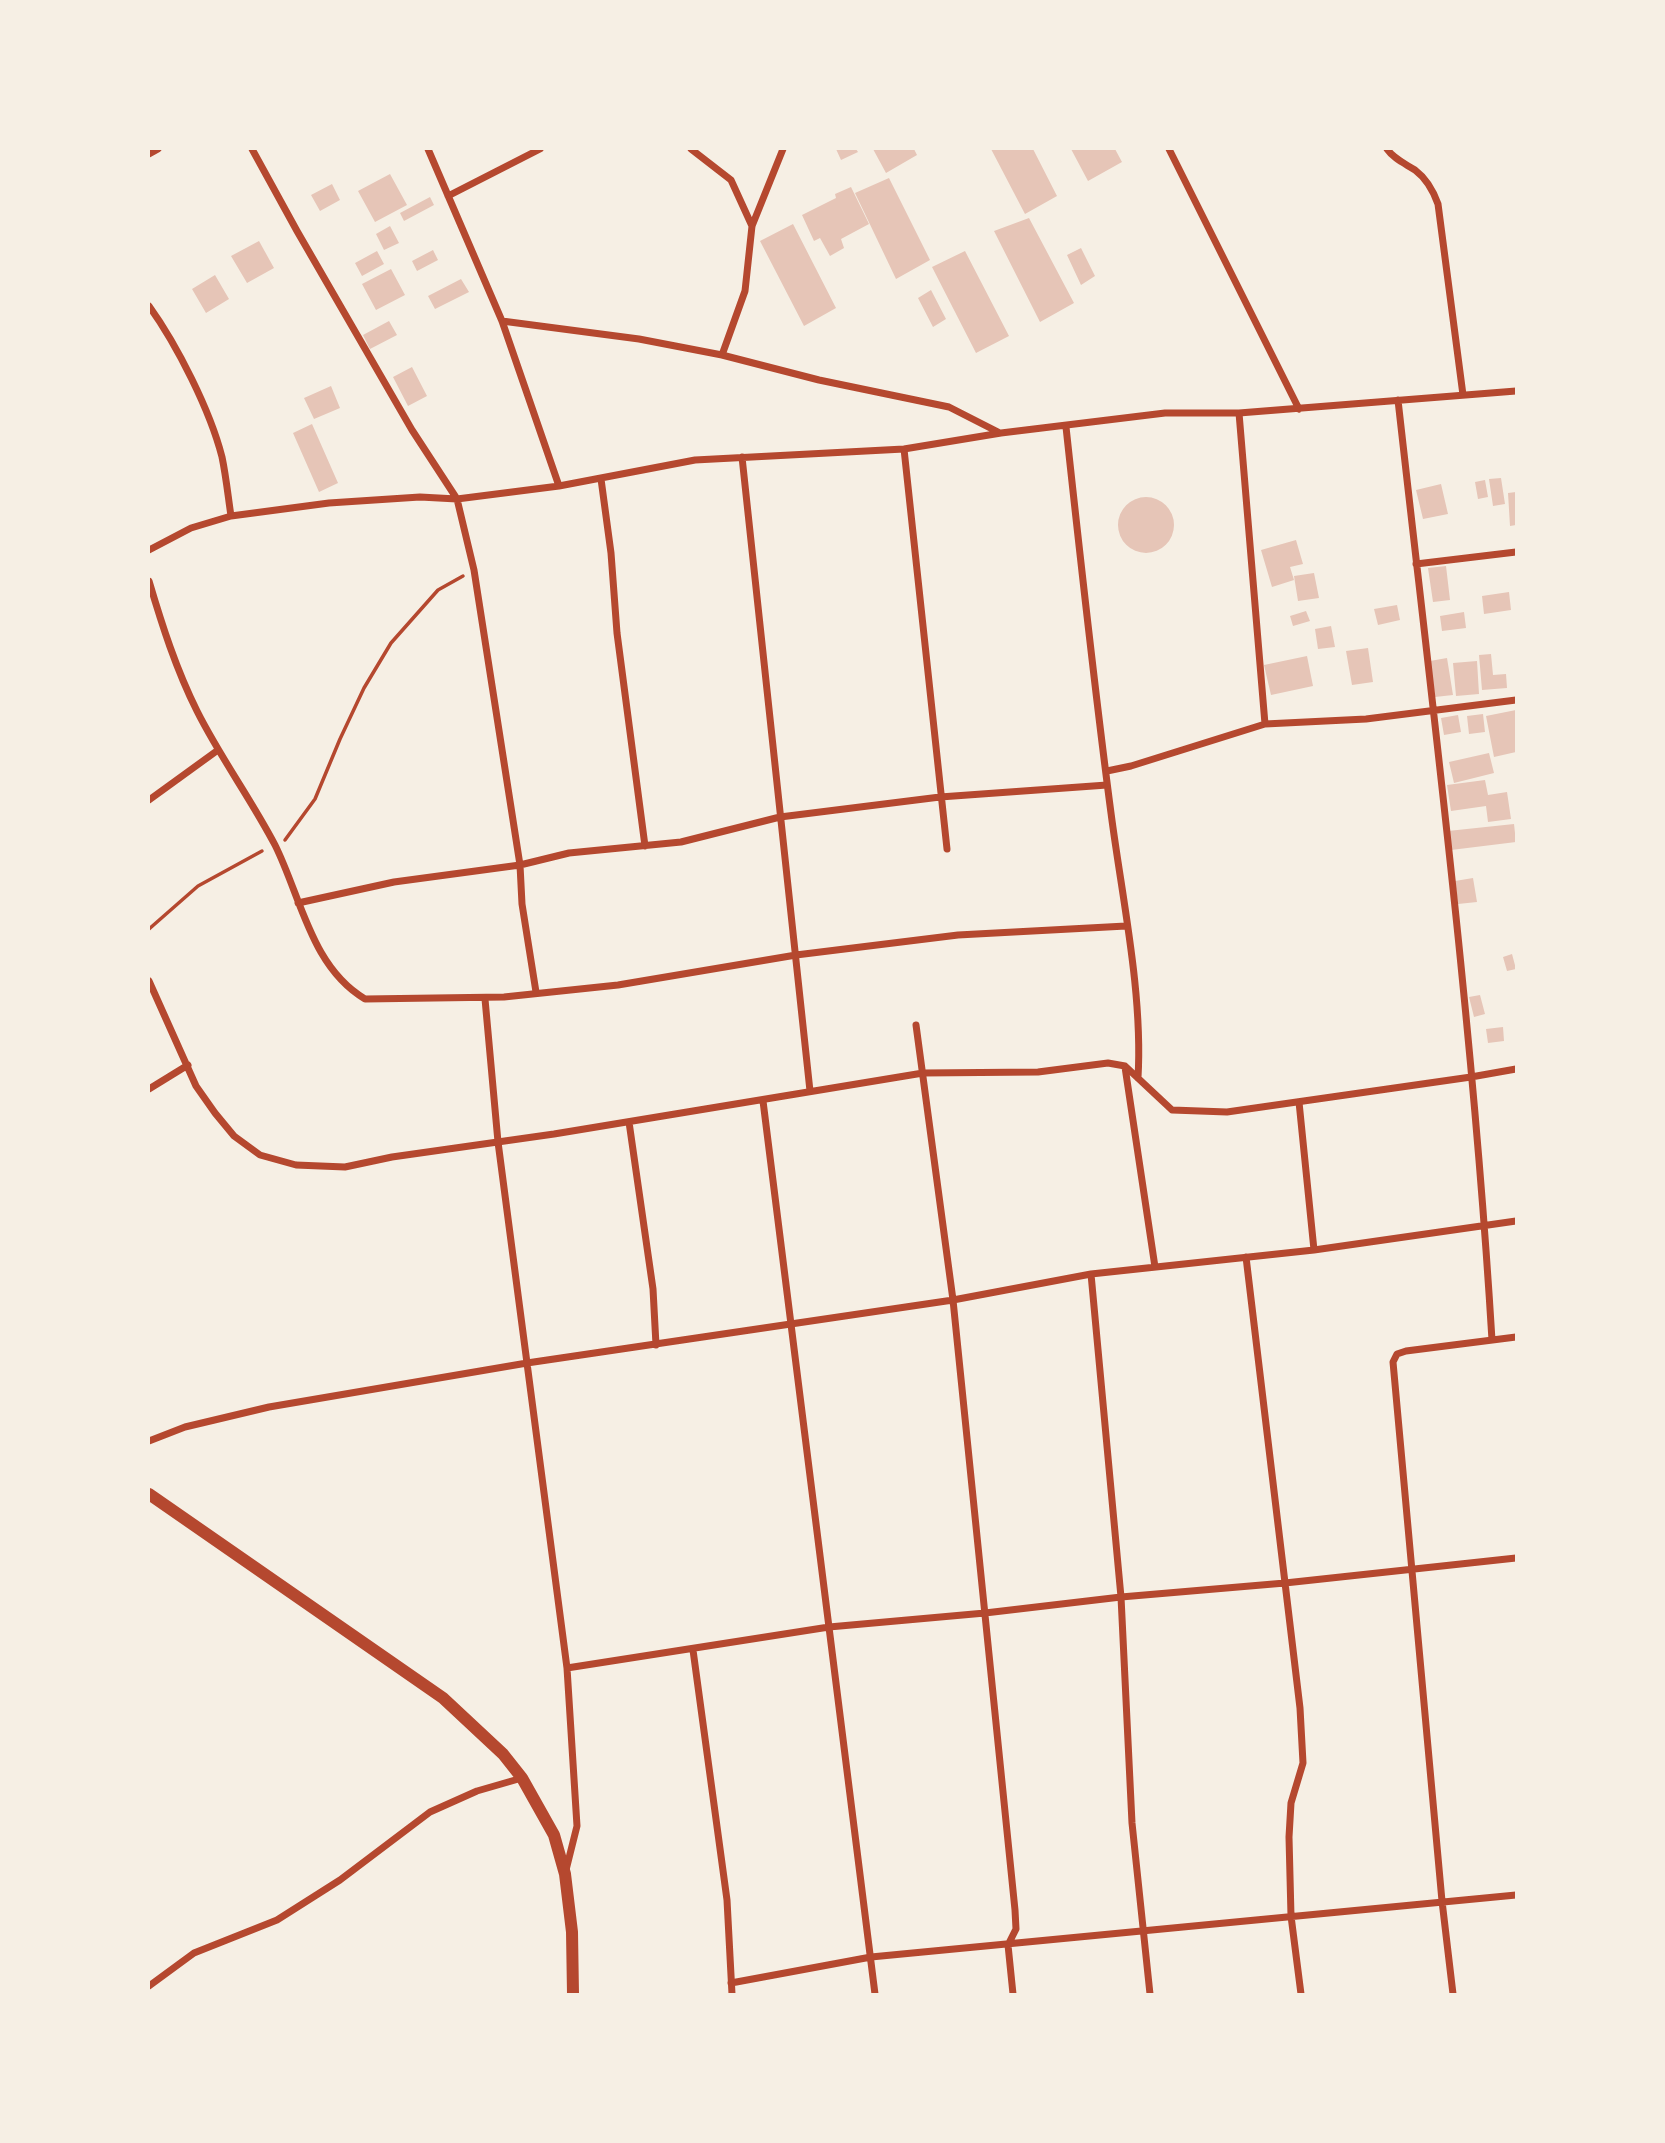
<!DOCTYPE html>
<html>
<head>
<meta charset="utf-8">
<style>
  body { margin:0 }
  #map { position:relative; width:1665px; height:2143px; overflow:hidden; background:#f6efe4; font-family:"IBM Plex Sans",sans-serif }
  canvas { display:block }
  .frame { position:absolute; inset:0; border:150px solid #f6efe4; pointer-events:none }
</style>
</head>
<body>
<div id="map">
<canvas width="1665" height="2143"></canvas>
<div class="frame"></div>
</div>
<script>
const c = document.querySelector('canvas').getContext('2d');
c.lineJoin = 'round';
function fill(path, color) { c.fillStyle = color; c.fill(path, 'evenodd'); }
function strokePath(path, color, width, dash) { c.strokeStyle = color; c.lineWidth = width; c.lineCap = dash ? 'butt' : 'round'; c.setLineDash(dash || []); c.stroke(path); }
fill(new Path2D(`
  M836,149H856L858,152L841,160Z
  M873,149H914L917,155L886,173Z
  M991,149H1033L1057,196L1025,214Z
  M1071,149H1115L1122,162L1088,181Z
  M390,174L407,205L375,222L358,191Z
  M889,178L930,260L896,279L855,193Z
  M332,184L340,200L320,211L311,195Z
  M851,187L869,224L841,239L844,248L830,256L820,238L814,241L802,215L836,198L835,194Z
  M430,197L434,205L404,221L400,213Z
  M1029,218L1074,303L1040,322L994,231Z
  M793,224L836,308L804,326L760,241Z
  M390,226L399,243L384,250L376,234Z
  M259,241L274,268L247,283L231,256Z
  M1081,248L1095,276L1081,285L1067,255Z
  M433,250L438,260L417,271L412,261Z
  M377,251L384,264L362,276L355,263Z
  M965,251L1009,336L976,353L932,267Z
  M391,269L405,295L376,310L362,284Z
  M215,275L229,299L206,313L192,289Z
  M461,279L469,292L435,309L428,296Z
  M931,290L946,319L933,327L918,298Z
  M389,321L397,335L370,349L363,335Z
  M412,367L427,396L408,406L393,377Z
  M331,386L340,408L314,419L304,398Z
  M312,424L338,483L319,492L293,433Z
  M1501,478L1505,504L1493,506L1489,479Z
  M1485,480L1488,497L1478,499L1475,482Z
  M1441,484L1448,514L1423,519L1416,490Z
  M1516,492V525L1510,526L1508,493Z
  M1118 525a28 28 0 1 1 56 0a28 28 0 1 1-56 0Z
  M1296,540L1303,564L1290,567L1294,580L1272,587L1261,550Z
  M1446,566L1450,600L1433,602L1428,568Z
  M1314,573L1319,598L1298,601L1294,576Z
  M1509,592L1511,610L1484,614L1482,596Z
  M1397,605L1400,620L1378,625L1374,609Z
  M1306,611L1310,621L1293,626L1290,616Z
  M1464,612L1466,628L1442,631L1440,616Z
  M1331,626L1335,647L1318,649L1315,629Z
  M1368,648L1373,682L1352,685L1346,651Z
  M1491,654L1493,675L1506,674L1507,688L1482,690L1479,655Z
  M1307,656L1313,686L1271,695L1264,665Z
  M1447,658L1453,695L1435,697L1430,661Z
  M1477,661L1479,694L1456,696L1453,663Z
  M1516,710V752L1494,757L1486,716Z
  M1483,714L1485,732L1469,734L1467,716Z
  M1458,715L1461,732L1444,735L1441,718Z
  M1489,753L1494,773L1454,783L1449,762Z
  M1485,780L1488,795L1507,792L1511,819L1488,822L1486,806L1451,811L1447,785Z
  M1514,824L1516,842L1451,850L1448,831Z
  M1473,878L1477,902L1458,904L1455,881Z
  M1512,954L1516,969L1507,971L1503,957Z
  M1480,995L1485,1014L1474,1017L1469,997Z
  M1503,1027L1504,1041L1488,1043L1486,1029Z`), '#e6c5b7');
strokePath(new Path2D(`
  M285,840L315,799L340,739L364,688L391,643L438,590L463,576
  M149,929L198,886L262,851`), '#b5482f', 3.5);
strokePath(new Path2D(`
  M252,149L297,231L412,430L457,499L474,570L520,865L522,904L536,992
  M428,149L502,321L559,486
  M691,149L731,180L752,226
  M1169,149L1299,409
  M1387,149C1394,159 1404,163 1415,170C1427,179 1433,190 1438,204L1463,395
  M149,154L158,149
  M448,196L540,149
  M149,306C177,345 210,410 222,457C226,476 228,496 231,516
  M502,321L639,339L722,355L819,380L949,407L1000,433
  M722,355L745,291L752,226L783,149
  M1398,400C1433,713 1473,1025 1492,1340
  M1239,413L1265,724L1366,719L1516,700
  M1066,427C1080,556 1094,685 1111,813C1122,898 1143,993 1138,1078
  M904,449L947,849
  M742,457L810,1091
  M601,479L611,553L617,633L645,846
  M149,550L191,528L231,516L329,503L420,497L457,499L559,486L695,460L904,449L1001,433L1165,413H1239L1516,391
  M1416,564L1516,552
  M149,581C162,625 176,669 197,711C220,757 251,799 275,845C301,897 311,967 365,999L504,997L618,985L796,955L958,935L1126,926
  M1107,771L1131,766L1265,724
  M149,800L218,750
  M298,903L394,882L520,865L569,853L681,842L780,817L940,797L1107,785
  M149,981L196,1086L215,1113L234,1136L260,1155L296,1165L345,1167L392,1157L554,1134L923,1073L1038,1072L1108,1063L1125,1066L1172,1110L1227,1112L1471,1077L1516,1069
  M485,999L498,1142L567,1668L577,1826L566,1870
  M916,1025L953,1300L1015,1910L1016,1929L1008,1945L1013,1994
  M1125,1067L1155,1267
  M149,1089L188,1065
  M763,1101L875,1994
  M1299,1102L1314,1250
  M629,1122L653,1289L656,1345
  M1246,1257L1300,1708L1303,1763L1291,1803L1289,1837L1291,1916L1301,1994
  M1091,1274L1121,1597L1132,1823L1150,1994
  M149,1441L185,1427L269,1407L527,1363L953,1300L1091,1274L1314,1250L1516,1221
  M693,1650L727,1900L732,1994
  M567,1668L829,1627L985,1613L1121,1597L1285,1583L1516,1558
  M731,1983L871,1957L1516,1895
  M149,1986L194,1953L277,1920L340,1880L430,1812L477,1791L522,1778
  M1453,1994L1442,1901L1393,1362L1397,1354L1406,1351L1516,1337`), '#b5482f', 7);
strokePath(new Path2D(`
  M149,1494L443,1698L503,1754L522,1778L554,1835L565,1874L572,1932L573,1994`), '#b5482f', 12);
</script>
</body>
</html>
